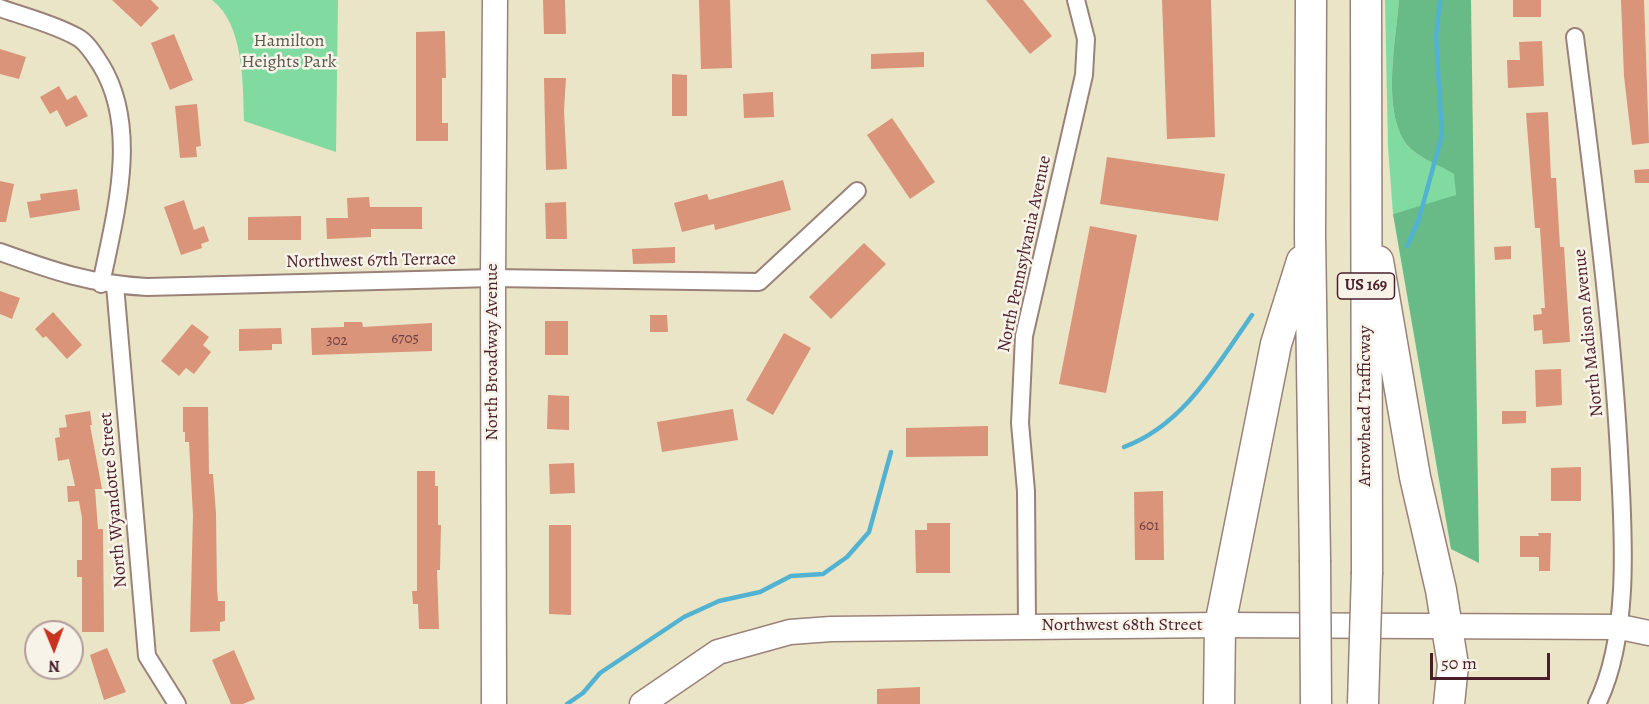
<!DOCTYPE html>
<html>
<head>
<meta charset="utf-8">
<style>
  body { margin:0 }
  #map { position:relative; width:1649px; height:704px; overflow:hidden; background:#eae5c7; font-family:Alegreya,serif }
  canvas { display:block }
  .north { position:absolute; left:24px; top:620px; width:60px; height:60px; box-sizing:border-box; background:#f7f3e8; border:2px solid #b29e9c; border-radius:50%; rotate:179deg; font-size:16px; font-weight:700; line-height:24px; text-align:center; color:#4a1f2b }
  .north::after { content:''; display:block; margin:auto; width:21px; height:27px; background:#c8321e; clip-path:polygon(50% 0,100% 100%,50% 72%,0 100%) }
  .scale { position:absolute; left:1430px; top:653px; width:120px; height:27px; box-sizing:border-box; border:3px solid #4a1f2b; border-top:0; padding-left:8px; font-size:18px; line-height:21px; white-space:nowrap; color:#4a1f2b; -webkit-text-stroke:4px #f7f3e8; paint-order:stroke }
</style>
</head>
<body>
<div id="map">
<canvas width="1649" height="704"></canvas>
<div class="north">N</div>
<div class="scale">50 m</div>
</div>
<script>
const c = document.querySelector('canvas').getContext('2d');
c.lineJoin = 'round';
function fill(path, color) { c.fillStyle = color; c.fill(path, 'evenodd'); }
function strokePath(path, color, width, dash) { c.strokeStyle = color; c.lineWidth = width; c.lineCap = dash ? 'butt' : 'round'; c.setLineDash(dash || []); c.stroke(path); }
function drawText(font, color, halo, rows, align = 'center') {
  c.font = font + ' Alegreya,serif'; c.lineWidth = 5; c.setLineDash([]); c.textBaseline = 'middle'; c.strokeStyle = halo; c.fillStyle = color; for (const [text, x, y, turn = 0] of rows) {
    c.save(); c.translate(x, y); c.rotate((+turn || 0) * Math.PI / 180); c.textAlign = isNaN(turn) ? turn : align; if (halo) c.strokeText(text, 0, 0); c.fillText(text, 0, 0); c.restore();
  }
}
fill(new Path2D(`
  M212,0H338L336,152L244,121C243,84 244,24 212,0Z
  M1385,0H1399C1396,40 1380,117 1410,148C1421,159 1441,166 1455,174L1456,196L1393,214L1388,147Z`), '#81dba1');
fill(new Path2D(`
  M1399,0H1471L1479,563L1451,549L1393,214L1456,195L1454,174C1441,166 1421,159 1410,148C1380,117 1396,40 1399,0Z`), '#68bb87');
strokePath(new Path2D(`
  M1407,246L1419,219L1442,135L1436,37L1440,0
  M1124,447C1184,425 1217,365 1252,315
  M567,704L583,693L600,673L684,617L719,601L760,592L791,576L823,574L847,557L869,532L891,452`), '#52b2d1', 4.5);
fill(new Path2D(`
  M112,0H151L159,8L141,27Z
  M543,0H565L566,34H544Z
  M699,0H730L732,68L701,69Z
  M986,0H1023L1052,36L1030,54Z
  M1162,0H1211L1215,137L1167,139Z
  M1513,0H1541V17H1513Z
  M1621,0H1644L1649,143L1632,145L1624,76Z
  M445,31L446,78H442V123H448V141H416V32Z
  M174,34L193,80L170,90L151,43Z
  M1542,41L1544,86L1508,88L1507,60H1520L1519,42Z
  M0,49L26,57L19,79L0,74Z
  M924,52V67L871,69V54Z
  M672,74L687,75V116H672Z
  M544,78H566L564,111L567,169L546,170Z
  M59,86L67,100L76,95L88,116L66,127L57,110L50,114L40,97Z
  M773,92L774,117L744,118L743,94Z
  M197,104L201,146L196,147L197,157L180,158L175,106Z
  M1548,112L1551,178H1556L1560,247H1564L1570,342L1543,344L1542,330L1534,331L1533,315L1542,314L1541,308H1545L1540,228H1535L1526,113Z
  M892,118L935,182L910,199L867,135Z
  M1107,157L1225,174L1218,221L1100,204Z
  M1649,169V183H1635L1634,170Z
  M783,180L791,210L715,230L714,224L682,232L674,203L707,194L709,200Z
  M0,181L14,184L6,222H0Z
  M77,189L80,210L30,218L27,202L41,200L40,194Z
  M369,197L370,207H422V229H371V237L327,239L326,218H348L347,198Z
  M184,200L194,230L204,226L209,241L201,244L202,248L181,255L164,207Z
  M566,202L567,239H546L545,203Z
  M301,216V240H248V217Z
  M1090,226L1137,235L1106,393L1059,384Z
  M864,243L886,264L831,319L809,297Z
  M1511,246V259L1495,260L1494,247Z
  M675,247V263L633,264L632,249Z
  M0,291L20,298L12,319L0,314Z
  M53,312L82,345L67,359L46,336L43,338L35,329Z
  M650,315H667L668,332H650Z
  M545,321H568V355H545Z
  M344,322H362L363,327L432,323V351L312,355L311,328L344,327Z
  M192,324L209,337L203,345L211,352L194,374L186,368L179,376L161,361Z
  M281,328L282,344H272V350L239,351V329Z
  M784,333L811,348L773,415L746,400Z
  M1561,369L1562,405L1536,407L1535,370Z
  M548,395L569,396V430L547,429Z
  M183,407H208L209,474H213L216,514L217,589L218,601H225V621L220,622V631L190,632L193,515L189,442H185V432H183Z
  M733,409L738,440L662,452L657,422Z
  M90,411L92,425H90L102,489H95L98,529H103L104,632H82V577H77V560H82V518L79,501L68,502L67,486H75L69,459L58,461L55,438L60,437L59,428L67,427L65,415Z
  M1502,411H1526V423L1502,424Z
  M988,426V456L906,457V428Z
  M574,463L575,493L550,494L549,464Z
  M1581,467V501H1551V468Z
  M417,471H435V486H438V525H441L440,570H437L439,629H419L418,604H413L412,591H417Z
  M1163,491L1164,560H1135L1134,492Z
  M927,523H950V573H916L915,530H927Z
  M549,525H571V615L549,614Z
  M1538,533H1551L1550,571H1539V557H1520V536H1539Z
  M107,648L126,692L104,700L90,655Z
  M234,650L255,699L243,704H231L212,660Z
  M920,687V704H877V689Z`), '#da947a');
const street = new Path2D(`
  M0,8C25,17 54,24 77,37C87,42 95,56 101,65C140,129 115,215 101,284
  M1575,37C1593,181 1613,326 1620,471C1624,543 1629,639 1597,704
  M0,252C53,271 90,284 147,287L493,278L759,282L857,191
  M115,285L147,656L177,704
  M1027,626L1026,491L1020,423L1024,336L1084,75L1086,39L1076,0`);
const secondary = new Path2D(`
  M494,704L493,278L495,0
  M642,704L718,652L790,632L831,629L1220,625L1620,627L1649,633`);
const highway = new Path2D(`
  M1311,0L1310,235L1315,560
  M1366,0L1367,572
  M1378,261L1415,477L1441,590L1453,665L1449,704
  M1219,704L1220,625L1276,344L1302,261`);
strokePath(street, '#9a8279', 20);
strokePath(secondary, '#9a8279', 27);
strokePath(highway, '#9a8279', 33);
strokePath(street, '#fff', 16);
strokePath(secondary, '#fff', 24);
strokePath(highway, '#fff', 30);
const highwayBridge = new Path2D(`
  M1315,560L1316,704
  M1363,704L1367,572`);
strokePath(highwayBridge, '#9a8279', 33, []);
strokePath(highwayBridge, '#fff', 30);
drawText('15px', '#6e3c3f', null, [
  ["6705",405,339],
  ["302",337,341],
  ["601",1149,526]
]);
for (const [x, y, w] of [
  [1366,286,57]
]) { const box = new Path2D(); box.roundRect(x - w / 2, y - 13, w, 26, 4.5); c.fillStyle = '#f7f3e8'; c.fill(box); strokePath(box, '#4a1f2b', 1.5); }
drawText('bold 16px', '#4a1f2b', null, [
  ["US 169",1366,286]
]);
drawText('18px', '#5a574e', '#f7f3e8', [
  ["Hamilton",289,42],
  ["Heights Park",289,63]
]);
drawText('18px', '#4a1f2b', '#f7f3e8', [
  ["North Pennsylvania Avenue",1025,254,-78],
  ["Northwest 67th Terrace",371,261,-1],
  ["North Madison Avenue",1589,333,-96],
  ["North Broadway Avenue",493,352,-90],
  ["Arrowhead Trafficway",1366,406,-90],
  ["North Wyandotte Street",114,500,-95],
  ["Northwest 68th Street",1122,626]
]);
</script>
</body>
</html>
